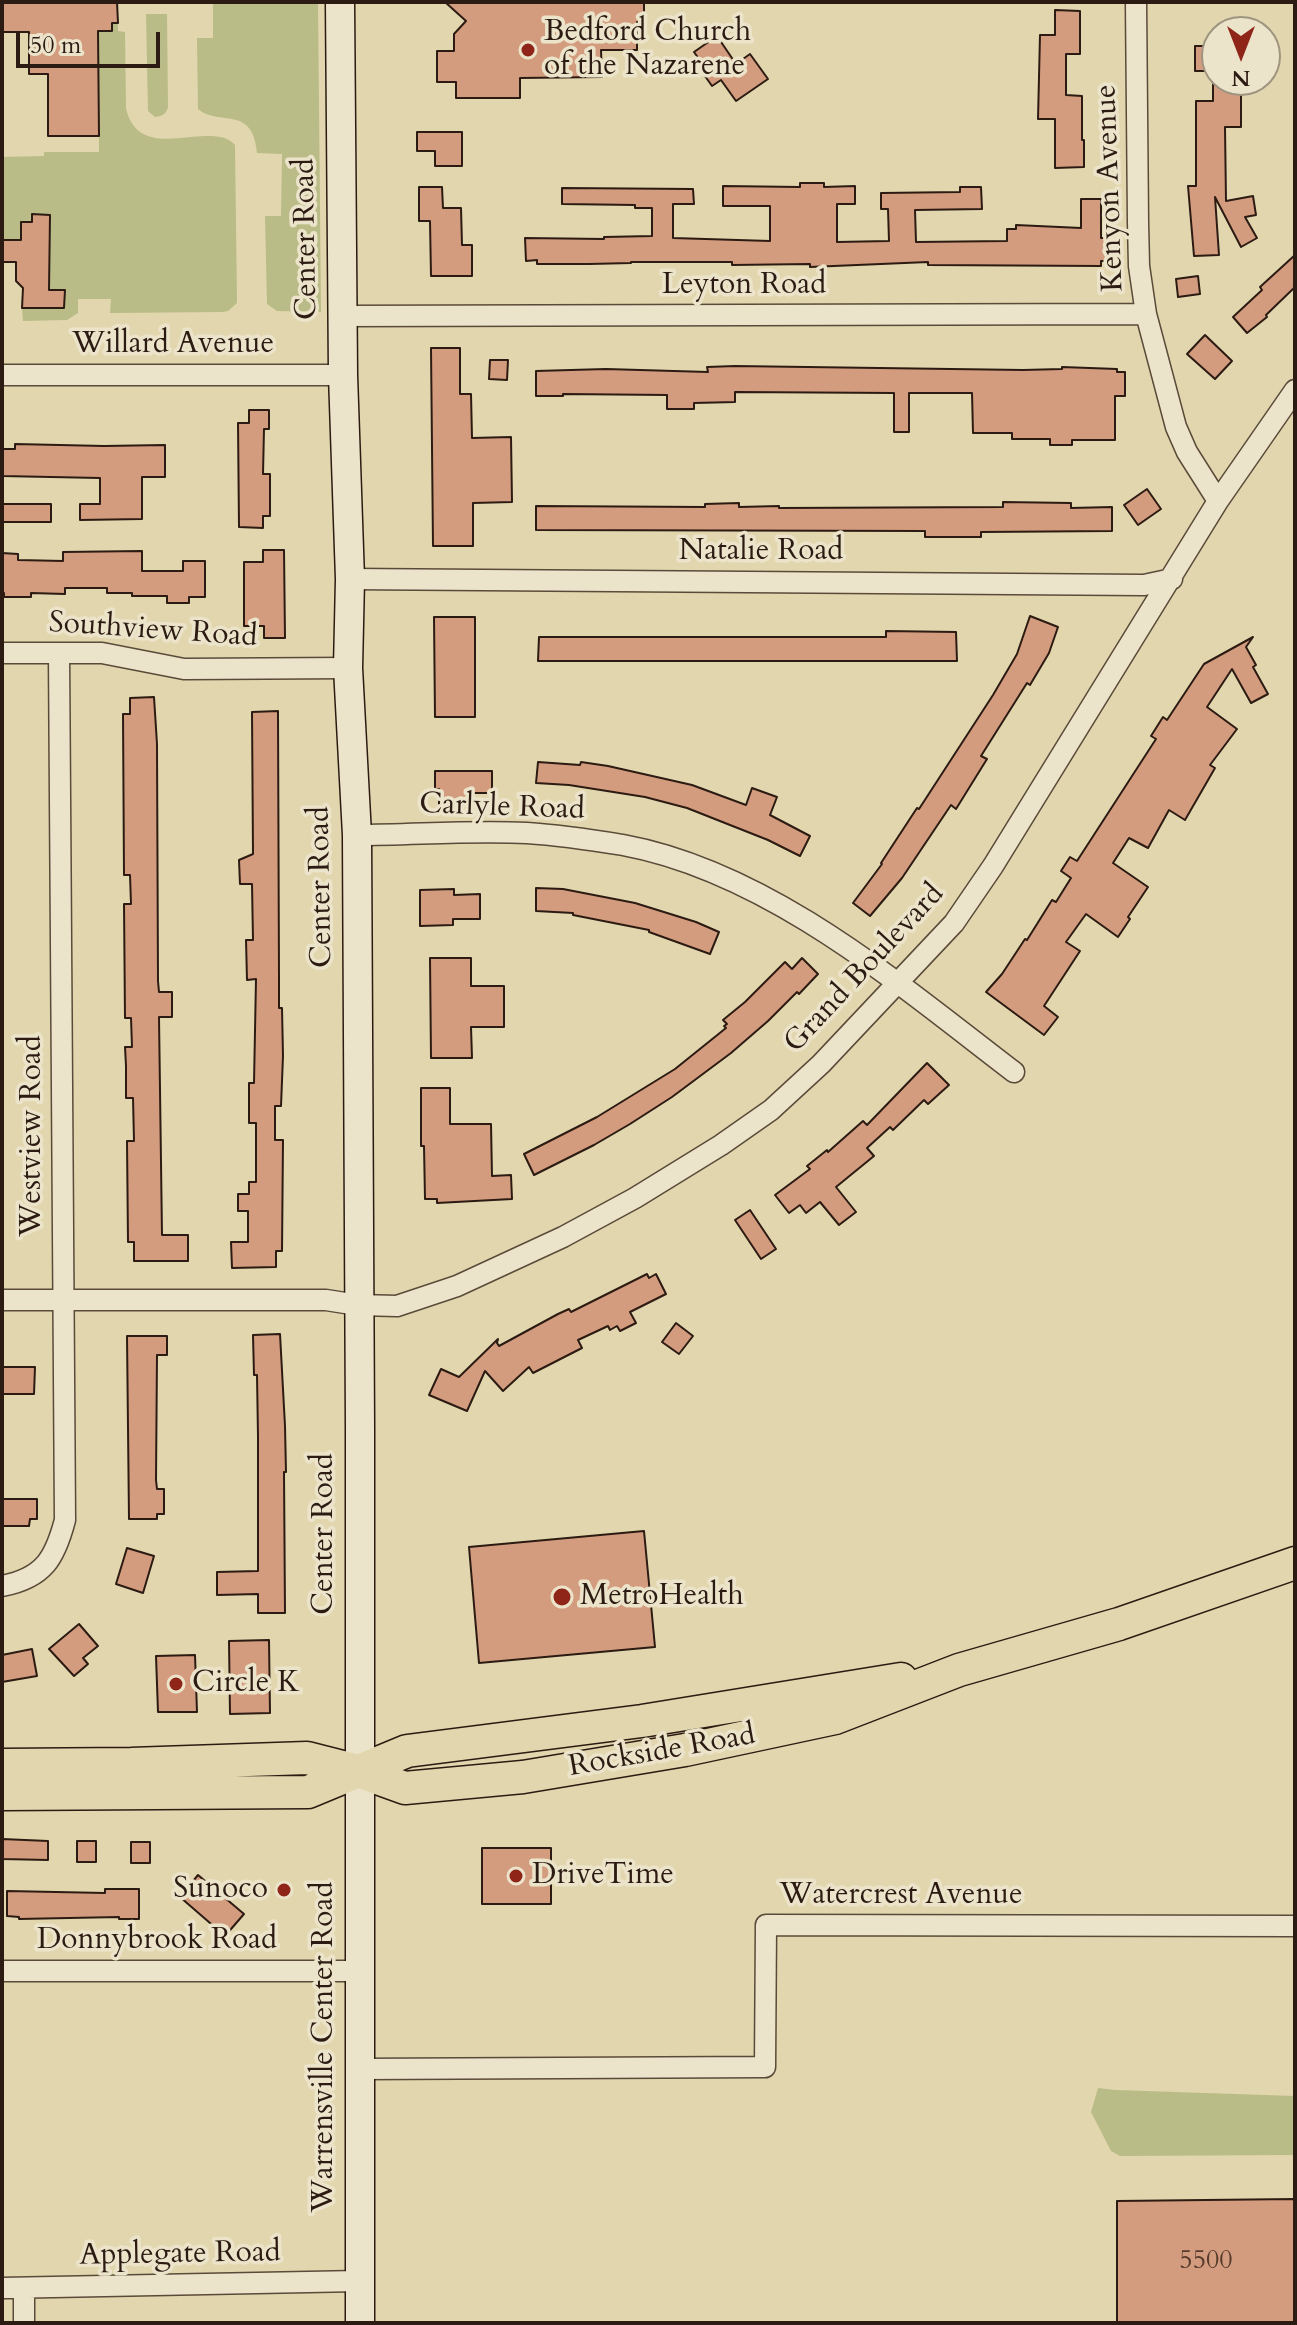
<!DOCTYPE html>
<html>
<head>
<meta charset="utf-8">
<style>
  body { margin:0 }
  #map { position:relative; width:1297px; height:2325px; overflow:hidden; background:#e2d6ae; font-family:Cardo,serif }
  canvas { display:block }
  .frame { position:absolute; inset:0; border:4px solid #2c1b12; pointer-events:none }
  .north { position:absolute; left:1201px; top:16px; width:80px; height:80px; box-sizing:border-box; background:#ece4ca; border:2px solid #9f9480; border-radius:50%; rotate:180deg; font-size:22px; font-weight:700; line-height:32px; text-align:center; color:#2c1b12 }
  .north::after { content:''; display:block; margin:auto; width:28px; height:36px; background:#8f2418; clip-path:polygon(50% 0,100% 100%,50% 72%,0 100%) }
  .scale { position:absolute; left:16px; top:32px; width:144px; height:36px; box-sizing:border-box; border:4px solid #2c1b12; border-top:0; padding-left:10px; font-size:24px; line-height:28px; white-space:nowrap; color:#2c1b12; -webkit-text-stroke:6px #ece4ca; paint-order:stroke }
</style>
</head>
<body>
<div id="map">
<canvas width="1297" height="2325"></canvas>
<div class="frame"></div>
<div class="north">N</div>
<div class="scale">50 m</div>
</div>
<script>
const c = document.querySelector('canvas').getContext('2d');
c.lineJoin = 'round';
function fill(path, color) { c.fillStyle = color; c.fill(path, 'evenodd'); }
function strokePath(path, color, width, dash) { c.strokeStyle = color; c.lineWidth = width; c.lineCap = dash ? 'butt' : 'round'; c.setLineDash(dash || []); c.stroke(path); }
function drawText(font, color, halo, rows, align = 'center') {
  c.font = font + ' Cardo,serif'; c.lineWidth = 7; c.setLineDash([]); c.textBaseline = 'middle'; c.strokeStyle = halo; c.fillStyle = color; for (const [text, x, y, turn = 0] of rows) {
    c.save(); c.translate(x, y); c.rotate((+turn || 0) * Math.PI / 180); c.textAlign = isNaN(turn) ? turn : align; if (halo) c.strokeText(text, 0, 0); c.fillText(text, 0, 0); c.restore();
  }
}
fill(new Path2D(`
  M213,2H318L321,312L277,311L267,304L265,216H281L282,154L257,153C253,104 219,127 198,109L197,38H213Z
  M146,14H167L168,108C165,115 162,116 155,117L148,111Z
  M112,23H118V31L125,32L126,108C139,167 211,118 235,145L237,303L228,311L222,312L110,313L111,299H78V313L67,320L23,321L22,308H64L65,291L49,290L50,215L32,214V222H21V240H2V157L44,156V152H99L98,31H111Z
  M1098,2088L1115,2090L1295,2096V2155L1120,2156L1111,2151L1091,2112Z`), '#b9bc86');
const building = new Path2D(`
  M2,2H117L118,23H112V31H98L99,136H48V74H29V32H2Z
  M445,2H644V22H637V50H601L602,77L520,78V98H456V82H437V51H454V34L466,21Z
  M1055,10L1080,11V54H1066V95L1082,96V140H1084V167L1055,168V119H1038L1040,35H1055Z
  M717,36L736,64L750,54L768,79L736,101L721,80L712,86L700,69L704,66L694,52Z
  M1195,46H1217V71H1195Z
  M1213,80H1241V127H1225L1226,201L1253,196L1256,215L1245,217L1257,238L1241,247L1215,197L1219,255L1194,256L1188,186H1196V101H1213Z
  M417,132H462V166H435V151H417Z
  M800,183H824V187L855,186V204H837V242L889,241L888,209H881V193L960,192V187H981L982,209L915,210L916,242L1007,241V229H1016V225L1081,228V199H1101V238H1110V261H1101V266L928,265V262L810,267V264L732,265V262H631V263L589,264H537V260L526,261L525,238L604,239V237L652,236V208H635V205L562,204V188L693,189L694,204H673V238L770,241V206H723V186L800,187Z
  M419,187H442L443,208H461L462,245H472V276H431L430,221H419Z
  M32,214L50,215L49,290H65L64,308H22L23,288L16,281V262H2V240H21V222H32Z
  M1295,255V287L1266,315L1267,317L1247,333L1233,317L1262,290L1260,287Z
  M1198,276L1200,294L1178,297L1176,279Z
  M1205,335L1232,361L1215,379L1187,354Z
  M431,348H460V394H471L472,438L511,437L512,502L473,503V546H433Z
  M490,360H508L507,380L489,379Z
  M735,366L1023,370L1062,369V367L1117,369V372H1125V396H1115V440H1072V445H1050V439H1012V433H973L972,393H909V432H894V393L735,392V402L694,403V409H667V395L563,394V396H536V371L606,369L708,372L707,367Z
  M249,410H269V429H264L263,474H270V516H263V528L239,527L238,423H249Z
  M15,444L104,446L165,445V477H142V519L80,520V504H100V478L2,476V449H15Z
  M1147,489L1161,509L1138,525L1124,505Z
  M1003,502L1071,503V508L1112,507V531L981,532V537H925V531L536,530V506L705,507V504L739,503V507L779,506V508L1003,507Z
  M2,504H51V522H2Z
  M263,550H284L285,638H264V626H244V562H263Z
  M142,551V571H183V561H205V597H189V603H167V596H132V593H107V588H65V594L31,593V597H4V593H2V553L18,554V560L63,561V552Z
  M1030,616L1058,627L1049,653L1030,685L1027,683L981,756L987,759L956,809L951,805L902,878L870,916L853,903L882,864L881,863L917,808L919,809L993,695L1017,654Z
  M434,617H475V717H435Z
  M886,631L956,632L957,661H538L539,637H886Z
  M1253,637L1246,647L1256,665L1253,667L1268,694L1251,703L1232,669L1207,707L1237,729L1210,765L1215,768L1185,820L1169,810L1148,848L1129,838L1113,863L1148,887L1128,917L1130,919L1118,937L1086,914L1066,942L1080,951L1044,1006L1058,1017L1044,1035L986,992L1002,974L1025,939L1027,940L1052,900L1056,902L1071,878L1061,871L1070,857L1077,861L1156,739L1151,736L1163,717L1167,720L1204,664Z
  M154,697L157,744L158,981L159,992H172V1017H159L162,1235H188V1261H134V1242H128L127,1141H134L133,1098H126V1066L125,1047H132L131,1018H125L124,904H131L130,875H124L123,714H130V698Z
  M278,711L279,979V1008H282L283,1056L281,1106H275V1140H283L282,1251H276V1267L232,1268L231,1242H248V1211H238V1194H249V1182H256V1123H249V1083H254L256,979L247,980L246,940H253L252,884H240L239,860L253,854L252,712Z
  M538,762L580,765L581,762L608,766L692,785L746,805L752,788L777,797L770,815L810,836L800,856L768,840L687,808L645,797L569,785L536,783Z
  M435,771H492V793H470V805H439V789H435Z
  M536,888L563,889L635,903L696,922L719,932L710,954L649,932V930L573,915V913L536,911Z
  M454,889V895L480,894V919H453V925L420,926V890Z
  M430,958H471V986H504V1027H471L472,1058H431Z
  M802,958L818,974L799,994L797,992L768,1021L731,1053L672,1097L630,1124L594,1145L534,1175L524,1154L597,1117L675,1069L726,1028L724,1026L727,1024L723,1020L745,1002L785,962L792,969Z
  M927,1063L949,1085L928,1104L924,1100L893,1130L890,1127L867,1148L874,1156L836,1187L856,1212L839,1225L820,1202L806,1213L800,1205L789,1213L775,1195L810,1169L807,1166L827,1150L828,1152L863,1121L867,1125Z
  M421,1088H450V1124H491L492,1176L511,1175L512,1199L437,1203V1199H425L424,1146H421Z
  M750,1210L776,1249L761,1259L735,1220Z
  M647,1274L649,1278L656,1274L666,1294L630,1312L636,1323L620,1331L617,1326L610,1330L608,1326L578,1340L582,1348L533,1373L529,1367L503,1391L485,1371L467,1411L429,1395L441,1369L459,1377L498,1339L497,1343L499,1346L558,1314L569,1309L571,1312Z
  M676,1323L693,1336L679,1354L662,1342Z
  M280,1334L285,1426L286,1472H284L285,1613H258V1594L217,1595V1572L258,1571V1436L257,1375H254L253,1335Z
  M127,1336H167V1355H157L156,1480L157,1489H164V1514H157V1519H129Z
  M2,1367H35L34,1394H2Z
  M2,1499H37V1519H30L29,1526H2Z
  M644,1531L655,1647L479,1663L469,1547Z
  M127,1548L154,1556L143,1593L116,1584Z
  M79,1624L98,1646L83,1658L88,1664L74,1676L49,1649Z
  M269,1640L270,1713L230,1714L229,1641Z
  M32,1649L37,1676L2,1682V1655Z
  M195,1655L197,1712H158L156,1656Z
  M2,1839L48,1841V1860L2,1859Z
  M77,1841H96V1862H77Z
  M131,1842H150V1863H131Z
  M482,1848H551V1904H482Z
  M198,1875L244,1914L225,1936L180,1897Z
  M105,1889H139V1919H119V1917L19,1919V1917L7,1916V1891L105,1893Z
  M1295,2199V2323H1117V2201Z`);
fill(building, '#d49c7e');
strokePath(building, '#2c1b12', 2);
const street = new Path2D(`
  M1136,2L1138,222L1139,266L1146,314L1176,427L1187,452L1218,501
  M342,316L1146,314
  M2,375H343
  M350,579L1144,585L1172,579
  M2,653H102L184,669L348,668
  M357,835C413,835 471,830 527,833C558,835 592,840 623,845C769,872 900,985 1014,1072
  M2,1300H326L358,1305L397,1306L457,1286L563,1237L635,1198L721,1145L771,1110L821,1064L954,923L993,866L1218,501L1295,390
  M2,1586C44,1578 55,1558 65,1520L59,653
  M2,1971H359
  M359,2069L765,2067L766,1925L1295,1926
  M2,2288L359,2281
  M24,2288V2323`);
const secondary = new Path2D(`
  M340,2L343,375L350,579L348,668L357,835L360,1428V2323`);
const primary = new Path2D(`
  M2,1765L131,1764L307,1758L358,1771L405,1788L523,1777L685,1750L835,1718L959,1670L1119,1624L1295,1563
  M2,1794L308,1792L407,1751L642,1721L901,1679`);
strokePath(street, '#5a4a39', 23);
strokePath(secondary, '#2c1b12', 31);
strokePath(primary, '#2c1b12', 35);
strokePath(street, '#ece4ca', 20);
strokePath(secondary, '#ece4ca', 28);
strokePath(primary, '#e2d6ae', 32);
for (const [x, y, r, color] of [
  [528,50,8,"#8f2418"],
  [562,1597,10,"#8f2418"],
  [176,1684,8,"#8f2418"],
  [516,1876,8,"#8f2418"],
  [284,1890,8,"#8f2418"]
]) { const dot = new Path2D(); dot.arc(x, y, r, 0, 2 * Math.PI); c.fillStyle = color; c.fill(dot); strokePath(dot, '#ece4ca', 3); }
drawText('26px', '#563b2d', null, [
  ["5500",1206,2262]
]);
drawText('30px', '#2c1b12', '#ece4ca', [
  ["Bedford Church",544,33],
  ["of the Nazarene",544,67],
  ["MetroHealth",580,1597],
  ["Circle K",192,1684],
  ["DriveTime",532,1876],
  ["Sunoco",268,1890,"right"]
], 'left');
drawText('30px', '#2c1b12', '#ece4ca', [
  ["Kenyon Avenue",1111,188,-92],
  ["Center Road",307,239,-91],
  ["Leyton Road",744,286],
  ["Willard Avenue",173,345],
  ["Natalie Road",761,552],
  ["Southview Road",153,631,4],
  ["Carlyle Road",502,808,2],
  ["Center Road",322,887,-91],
  ["Grand Boulevard",865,969,-47],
  ["Westview Road",33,1136,-90],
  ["Center Road",325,1534,-90],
  ["Rockside Road",662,1752,-10],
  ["Watercrest Avenue",901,1896],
  ["Donnybrook Road",157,1941],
  ["Warrensville Center Road",325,2047,-90],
  ["Applegate Road",180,2255,-1]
]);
</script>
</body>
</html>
